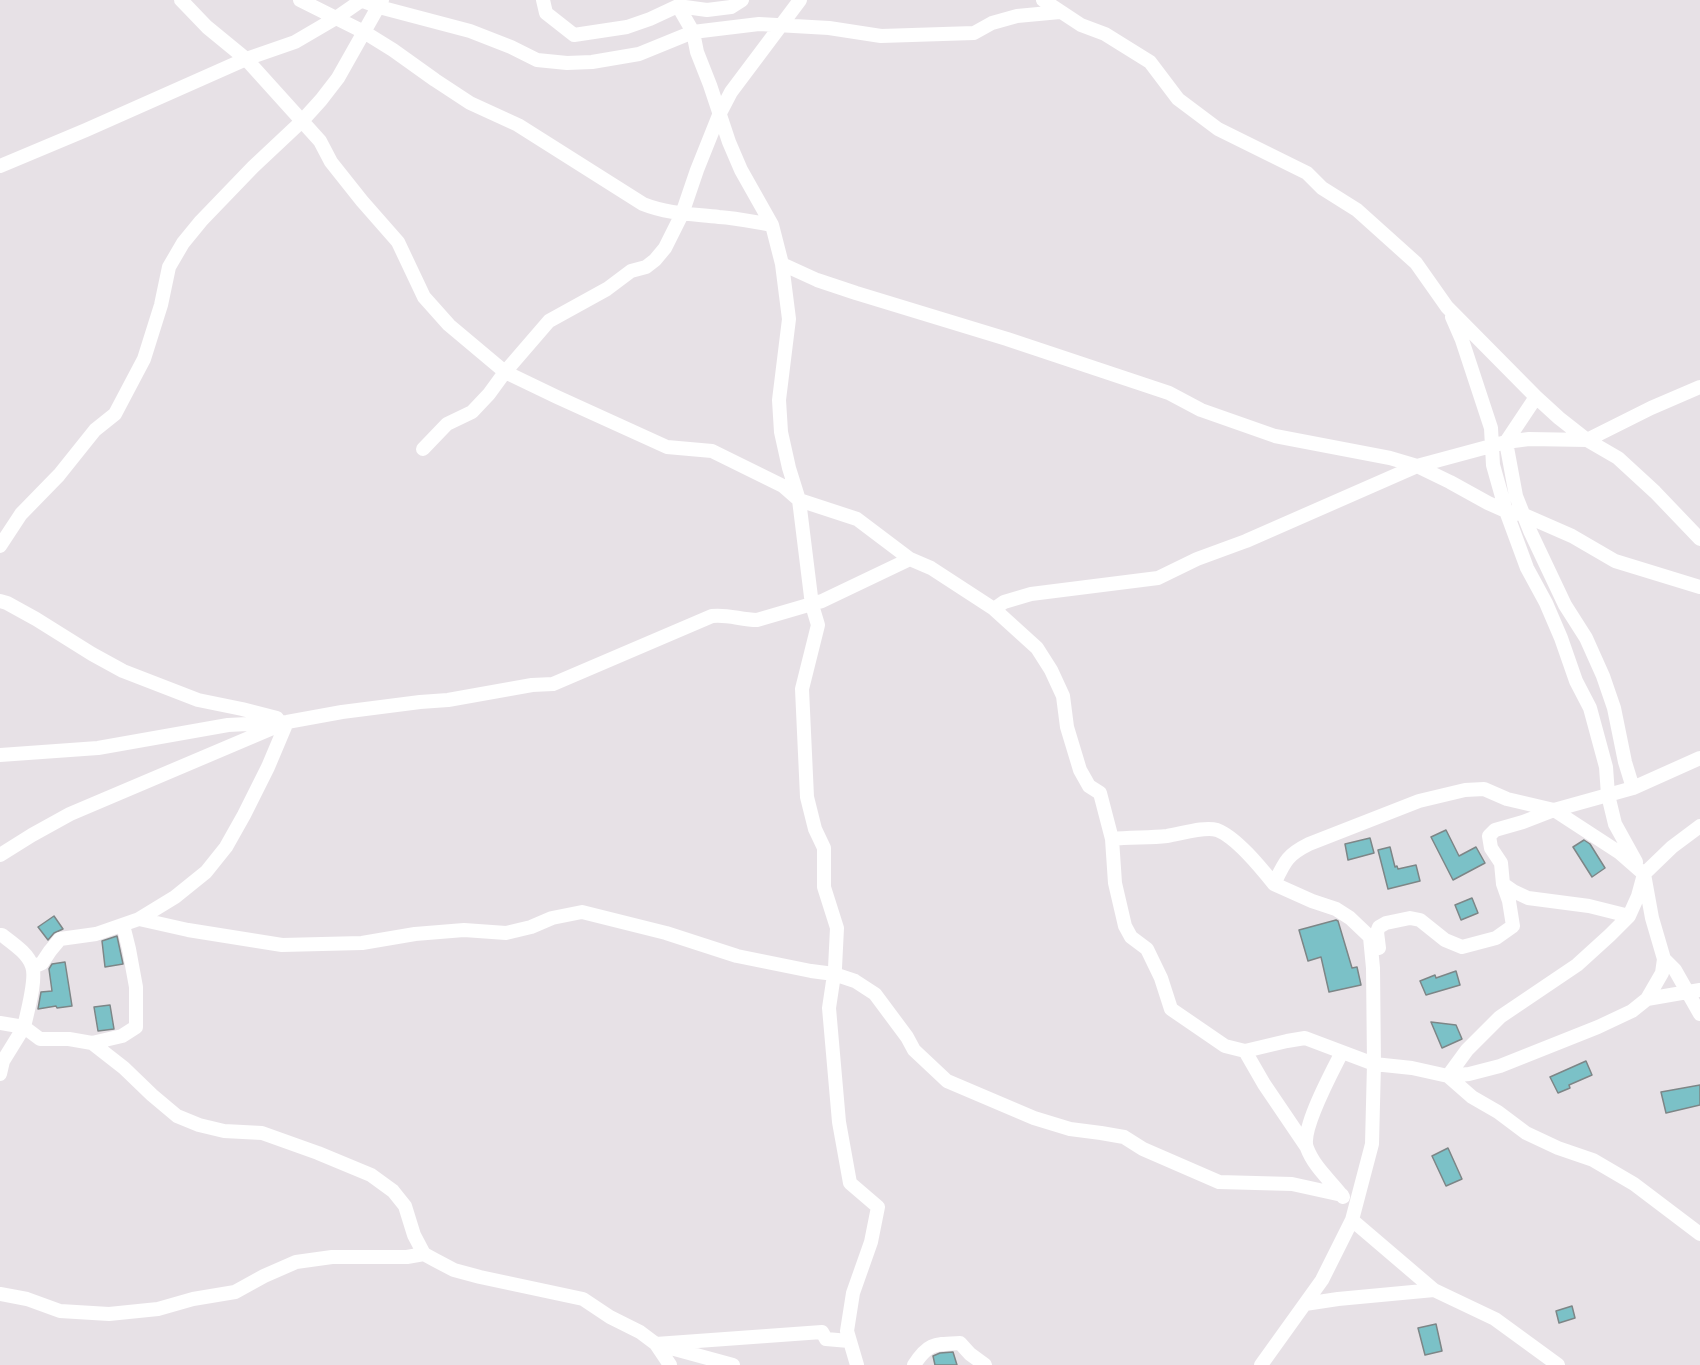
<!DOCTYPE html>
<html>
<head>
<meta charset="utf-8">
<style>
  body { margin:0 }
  canvas { display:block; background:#e7e1e6 }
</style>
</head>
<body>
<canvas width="1700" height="1365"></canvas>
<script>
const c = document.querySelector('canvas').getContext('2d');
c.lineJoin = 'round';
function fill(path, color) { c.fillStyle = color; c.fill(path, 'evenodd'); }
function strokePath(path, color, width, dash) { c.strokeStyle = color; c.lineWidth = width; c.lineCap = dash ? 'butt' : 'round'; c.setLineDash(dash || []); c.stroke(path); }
const building = new Path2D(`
  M1446,830L1459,856L1476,847L1485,863L1453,880L1431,837Z
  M1370,838L1374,853L1348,860L1345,844Z
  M1584,840L1590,844L1605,868L1592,877L1573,847Z
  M1390,847L1395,867L1397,866L1398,869L1416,865L1420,881L1388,889L1378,850Z
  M1472,898L1478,913L1461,920L1455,905Z
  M54,916L63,929L54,933L48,940L38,927Z
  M1336,920L1338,921L1352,968L1357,967L1361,985L1329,992L1321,957L1308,961L1299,930Z
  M117,936L123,964L105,967L102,941Z
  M65,962L72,1006L57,1008L56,1006L38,1009L41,992L52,991L49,969L52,964Z
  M1456,971L1460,985L1426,995L1420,981L1435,975L1436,978Z
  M110,1005L114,1029L98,1031L94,1007Z
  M1431,1022L1456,1025L1462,1039L1442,1048Z
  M1586,1061L1592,1075L1569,1085L1570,1088L1558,1093L1550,1077Z
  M1700,1085V1105L1666,1113L1661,1092Z
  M1448,1148L1462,1179L1446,1186L1432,1156Z
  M1572,1306L1575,1318L1559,1323L1556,1311Z
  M1436,1324L1442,1351L1425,1355L1418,1328Z
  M953,1352L957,1365H935L933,1356L940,1353Z`);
fill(building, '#7bc1c7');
strokePath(building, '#7d8687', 1.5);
strokePath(new Path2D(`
  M181,0L207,27L246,59L320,141L331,162L362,201L398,242L424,297L449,325L505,372L557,397L667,447L712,451L783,486L799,500L857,519L910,559L931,568L994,609L1037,648L1051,670L1063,696L1067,727L1080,770L1089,786L1100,793L1112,839
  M300,0L364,32L393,50L435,80L470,103L518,125L643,204C668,214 693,214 719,217C737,218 754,222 772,225L782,264
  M360,0L379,7L470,31L511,47L537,60L567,63L592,62L639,54L693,32L759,24L829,28L881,36L974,33L992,23L1017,16L1060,12
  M543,0L546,13L574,35L627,27L650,19L678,6L707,10L731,7L742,0
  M1043,0L1081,25L1105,34L1150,62L1178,99L1218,129L1307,173L1322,188L1357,210L1416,263L1447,307L1536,397L1506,442L1516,496L1530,531L1565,605L1586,638L1603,676L1614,708L1625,762L1633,788
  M678,6L693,32L697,52L710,85L729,142L741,170L772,225
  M0,166L86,130L246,59L295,42L336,18L362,0
  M1452,317L1462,340L1491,428L1493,465L1506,511L1527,568L1546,603L1561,638L1576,681L1590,708L1606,767L1608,795L1615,824L1636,862
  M1536,397L1559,418L1587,440L1618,458L1655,492L1700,539
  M423,449L447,424L472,412L489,394L505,372L549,321L607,289L631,271L646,267L655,260L665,248L682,214L697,170L719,115L731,92L800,0
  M0,546L21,514L59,475L95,430L115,414L144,359L161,305L169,267L183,243L201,221L253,167L302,121L321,100L338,78L382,0
  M0,601L7,603L36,619L92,654L123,671L198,700L242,709L277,718
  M994,609L1004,602L1031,594L1158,578L1197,559L1246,541L1417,466L1506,442L1529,439L1587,440L1651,408L1700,387
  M0,755L98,748L228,725L287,722L342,712L420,702L448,700L532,685L553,684L712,616C728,614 741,620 757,620L822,601L910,559
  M1484,789L1507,799L1554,810L1620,853L1644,874L1652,918L1664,959L1662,973L1647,999L1632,1011L1598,1027L1500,1066L1469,1074L1448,1076L1412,1068L1374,1064L1373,968L1370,937L1350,918L1336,909L1312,901L1274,884C1285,861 1287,855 1309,844L1419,801L1465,790Z
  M1700,826L1672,847L1644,874L1638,896L1629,916L1610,935L1577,965L1500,1017L1467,1050L1448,1076L1472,1097L1498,1112L1526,1133L1558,1148L1593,1160L1634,1184L1700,1234
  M0,855L32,835L70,814L275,727
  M1503,884L1513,891L1528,898L1589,906L1629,916
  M139,919L188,930L282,945L362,943L415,934L464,930L506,933L531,927L552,918L582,912L666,933L737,956L811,971L834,974L855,981L875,994L907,1037L914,1050L947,1081L1034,1118L1070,1129L1101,1133L1124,1137L1143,1149L1219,1182L1292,1184L1342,1195
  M0,935H2C12,943 28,953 32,966C37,978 27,1013 24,1027L40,1039H69L92,1043L122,1036L136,1027V987L129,949L123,925
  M1379,948L1377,932L1379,927L1386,923L1410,918L1420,920L1445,940L1462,947L1496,938L1513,926L1509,901L1503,884L1501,863L1491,848L1489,836L1495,830L1523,822L1554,810L1633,788L1700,758
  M1664,959L1675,970L1700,1014
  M33,967L42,963L50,951L60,939L96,934L139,919L175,897L206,872L226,847L244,815L268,767L287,722
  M1647,999L1700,990
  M0,1023L24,1027L3,1061L0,1074
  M92,1043L124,1068L152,1095L177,1116L199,1125L224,1131L262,1133L318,1153L371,1175L393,1191L405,1206L414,1235L424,1254L435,1260L454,1270L480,1277L583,1299L610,1317L640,1332L656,1344L670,1365
  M1245,1051L1264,1084L1306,1146
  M1342,1052C1333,1070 1300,1130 1307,1148C1314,1167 1331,1181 1343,1197
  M1352,1220L1434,1290L1495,1319L1558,1365
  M0,1294L27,1299L60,1311L109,1314L158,1309L193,1299L235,1292L264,1276L296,1262L332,1257H407L424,1254
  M1305,1304L1338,1299L1434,1290
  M733,1365L656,1344L822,1332L826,1339L849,1341
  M857,1365L847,1331L853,1293L871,1242L878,1207L850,1183L839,1122L829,1008L835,968L837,928L824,887V848L815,829L807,797L802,689L818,625L812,605L799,500L789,468L781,432L779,400L789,319L782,264L817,280L856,293L1007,339L1169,393L1201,410L1275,436L1390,458L1417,466L1450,482L1488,503L1506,511L1524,515L1572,536L1615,561L1700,587
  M914,1365C928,1343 934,1344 960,1343L970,1354L985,1365
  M1261,1365L1322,1280L1352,1220L1372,1144L1374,1064L1305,1038L1287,1041L1245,1051L1225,1046L1171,1009L1161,978L1147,949L1131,937L1125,926L1115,883L1112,839C1130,837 1149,838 1167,836C1181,834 1204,826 1217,830C1236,837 1261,868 1274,884`), '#fff', 14);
</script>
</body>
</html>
